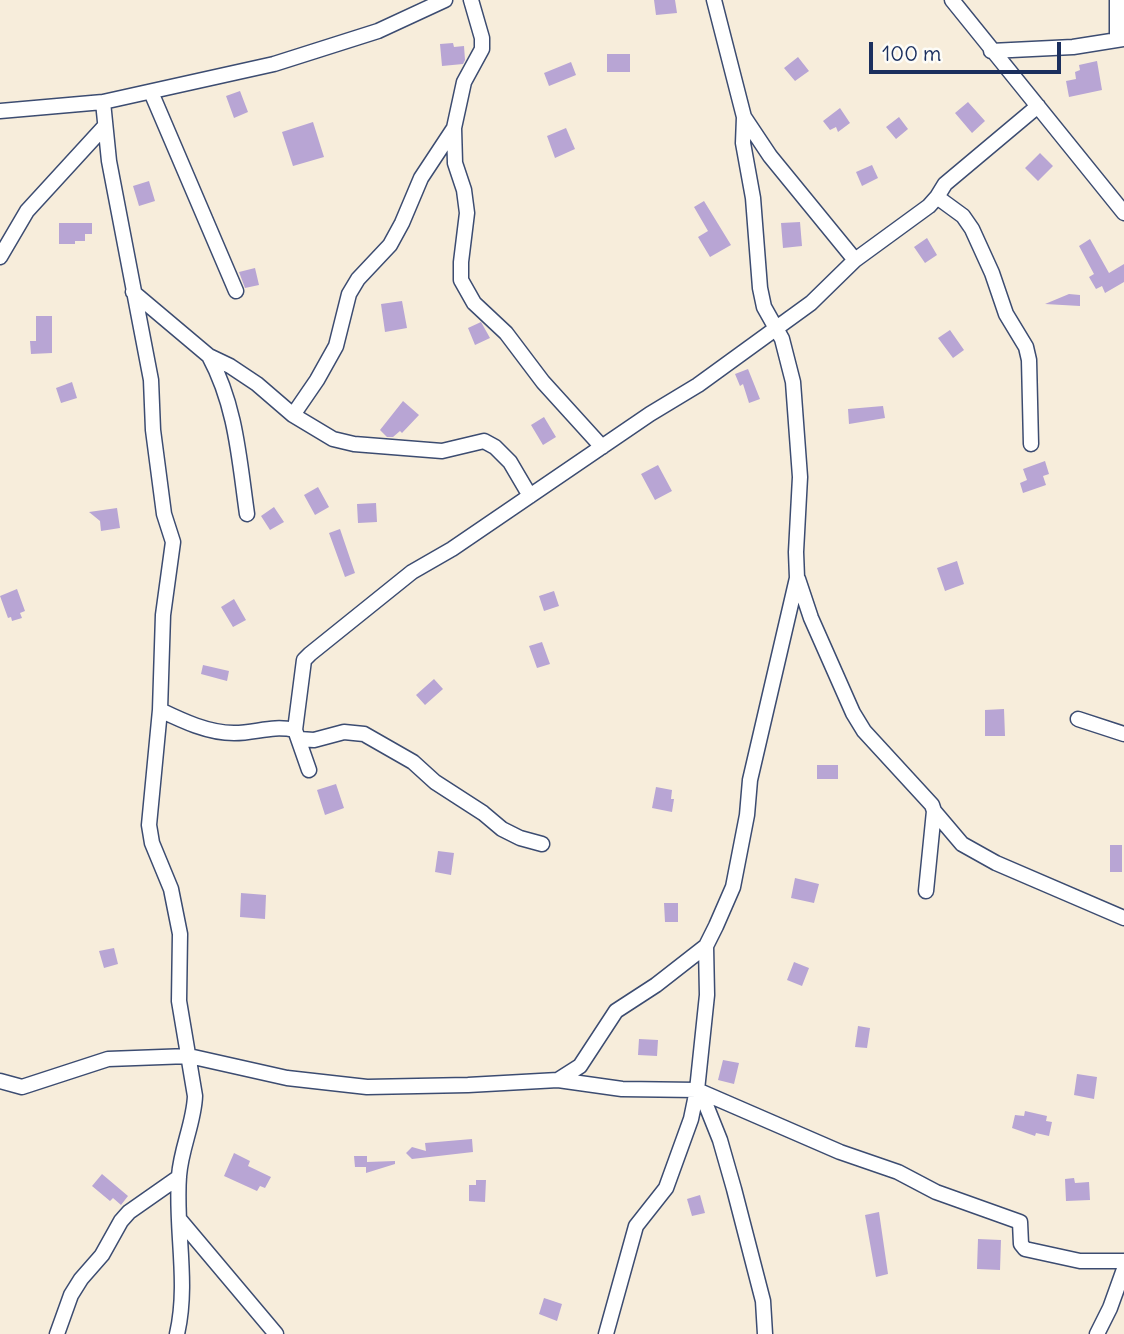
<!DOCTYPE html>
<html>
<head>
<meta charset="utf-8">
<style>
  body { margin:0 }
  #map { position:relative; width:1124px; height:1334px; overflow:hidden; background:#f7eddb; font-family:Delius,sans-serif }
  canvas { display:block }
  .scale { position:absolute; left:869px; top:42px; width:192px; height:32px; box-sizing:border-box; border:4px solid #1b2f5e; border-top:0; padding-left:9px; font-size:21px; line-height:24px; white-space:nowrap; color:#1b2f5e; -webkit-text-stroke:5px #fdfcf7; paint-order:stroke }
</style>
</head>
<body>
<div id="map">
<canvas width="1124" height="1334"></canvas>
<div class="scale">100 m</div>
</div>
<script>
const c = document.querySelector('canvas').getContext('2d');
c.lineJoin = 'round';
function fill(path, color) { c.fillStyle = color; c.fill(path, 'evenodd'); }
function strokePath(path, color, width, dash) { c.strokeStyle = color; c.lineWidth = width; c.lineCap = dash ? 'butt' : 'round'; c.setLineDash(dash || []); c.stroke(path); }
fill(new Path2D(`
  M654,0H675L677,13L656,15Z
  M453,43L454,47L464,46L465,60L463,64L442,66L440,44Z
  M607,54H630V72H607Z
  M798,57L809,71L795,81L784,68Z
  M1097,61L1102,90L1069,97L1066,81L1076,79L1075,72L1080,70L1079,65Z
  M571,62L576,75L549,86L544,73Z
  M240,91L248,112L234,118L226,96Z
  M968,102L985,121L972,133L955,113Z
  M840,108L850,123L838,132L836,127L830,130L823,121Z
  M899,117L908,129L896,139L886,127Z
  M313,122L324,157L293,166L282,132Z
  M566,128L575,149L555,158L547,136Z
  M1040,153L1053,166L1038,181L1025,168Z
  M872,165L878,178L862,186L856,172Z
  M149,181L155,201L139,206L133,186Z
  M704,201L731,245L710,257L698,237L708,231L694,207Z
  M800,222L802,246L783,248L781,223Z
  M59,223H92V234H85V241H75V244H59Z
  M927,238L937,255L925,263L914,247Z
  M1090,239L1109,273L1124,264V282L1105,293L1102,286L1096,289L1089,277L1094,274L1079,246Z
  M255,268L259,285L245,288L239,272Z
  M1069,294L1080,295V306L1045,304Z
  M402,301L407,328L385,332L381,304Z
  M36,316H52V353L31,354L30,341H36Z
  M481,322L490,338L475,345L468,328Z
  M950,330L964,350L953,358L938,338Z
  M748,369L760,399L749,403L743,384L740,386L735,374Z
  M72,382L77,398L61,403L56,388Z
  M403,401L419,415L402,433L400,431L393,437H387L380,430Z
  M883,406L885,418L849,424L848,409Z
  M544,417L556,437L543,445L531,425Z
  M1045,461L1049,474L1043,476L1046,485L1023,493L1020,483L1027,480L1023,469Z
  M658,465L672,491L655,500L641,474Z
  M318,487L329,507L315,515L304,495Z
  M376,503L377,522L358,523L357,504Z
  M274,507L284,522L270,530L261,516Z
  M117,508L120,528L101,531L100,521L89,512Z
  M340,529L355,573L345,577L329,533Z
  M957,561L964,584L945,591L937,568Z
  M17,589L25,611L20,613L22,618L12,621L11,617L8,618L0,596Z
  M554,591L559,606L544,611L539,596Z
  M234,599L246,620L233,627L221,607Z
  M542,642L550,664L537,668L529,646Z
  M203,665L229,671L227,681L201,674Z
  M434,679L443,689L425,705L416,695Z
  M1004,709L1005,736H985V710Z
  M817,765H838V779H817Z
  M336,784L344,808L325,815L317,790Z
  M656,787L672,790L671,799H674L672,812L652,808Z
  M1110,845H1122V872H1110Z
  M438,851L454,853L451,875L435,872Z
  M795,878L819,884L814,903L791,898Z
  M241,893L266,895L265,919L240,917Z
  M664,903H678V922H665Z
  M114,948L118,964L104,968L99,951Z
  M794,962L809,968L802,986L787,980Z
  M858,1026L870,1028L867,1048L855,1047Z
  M639,1039L658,1040L657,1056L638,1055Z
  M723,1060L739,1063L734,1084L718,1080Z
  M1077,1074L1097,1077L1094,1099L1074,1095Z
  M1025,1111L1047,1116L1046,1121L1052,1122L1049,1136L1036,1133L1035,1136L1012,1128L1015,1115L1024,1116Z
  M472,1139L473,1152L412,1159L406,1153L412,1147L426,1151L425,1143Z
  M234,1153L250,1161L248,1166L271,1177L265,1188L260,1186L257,1191L224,1176Z
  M354,1156H367V1162L395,1161V1164L366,1173V1167H355Z
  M102,1174L128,1196L121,1205L113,1198L110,1201L92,1186Z
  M1074,1178L1075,1183L1089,1182L1090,1200L1066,1201L1065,1179Z
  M476,1180H486L485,1202L469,1201V1185H476Z
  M700,1195L705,1213L692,1216L687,1199Z
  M879,1212L888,1274L876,1277L865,1215Z
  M978,1239L1001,1240L1000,1270L977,1269Z
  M544,1298L562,1304L557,1321L539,1314Z`), '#b8a5d4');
const street = new Path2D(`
  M471,0L482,38V49L464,82L454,128L455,163L464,190L467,213L461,262V280L474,303L506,333L543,382L602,447
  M952,0L1124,213
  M1117,0V40
  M991,51L1073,47L1124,39
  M151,92L236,291
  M103,102L109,161L151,380L153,430L164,514L173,542L163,615L160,710L149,825L152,843L171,889L180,934L179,1001L195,1096C194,1123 181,1148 179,1176C175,1229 189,1282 177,1334
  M0,111L103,102L274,64L378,31L445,0
  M744,117L770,156L855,260
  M937,197L963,216L972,229L992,273L1006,314L1026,347L1029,360L1031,444
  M0,257L27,211L104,127
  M133,292L209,356L230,366L257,384L293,415L333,439L354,444L442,451L484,441L495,447L510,462L530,496
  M209,356C236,406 239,458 247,514
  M293,415L317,380L336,346L349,294L358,279L390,245L402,223L421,178L454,128
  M798,579L811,618L853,713L864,731L932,805L934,811L926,891
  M160,710C183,721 208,733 234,733C257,733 271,725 295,730
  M1078,719L1124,734
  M299,739L314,740L344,732L364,734L413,762L435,782L483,813L502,829L520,838L542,844
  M309,770L295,730L304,660L310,654L412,572L452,549L650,414L698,385L811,303L855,260L929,206L937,197L945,184L1038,106
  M934,811L962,844L996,863L1124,918
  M558,1080L580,1066L616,1011L656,985L706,946L716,926L733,887L747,815L750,780L797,578L796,552L800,477L793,382L782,339L764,307L760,288L753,198L743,143L744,117L714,0
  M0,1081L22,1087L108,1059L189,1056L287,1078L367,1087L468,1085L558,1080L622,1089L697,1090L840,1152L898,1172L936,1192L1020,1222L1021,1244L1025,1249L1080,1261H1124
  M697,1090L706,1105L720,1140L734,1189L763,1301L765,1334
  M180,1220L276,1334
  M57,1334L71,1295L81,1279L102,1255L121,1221L129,1212L179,1177
  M606,1334L636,1226L666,1188L691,1119L697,1090L707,995L706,946
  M1097,1334L1110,1308L1124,1269`);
strokePath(street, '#3c4c71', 17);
strokePath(street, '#fff', 14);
</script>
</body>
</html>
